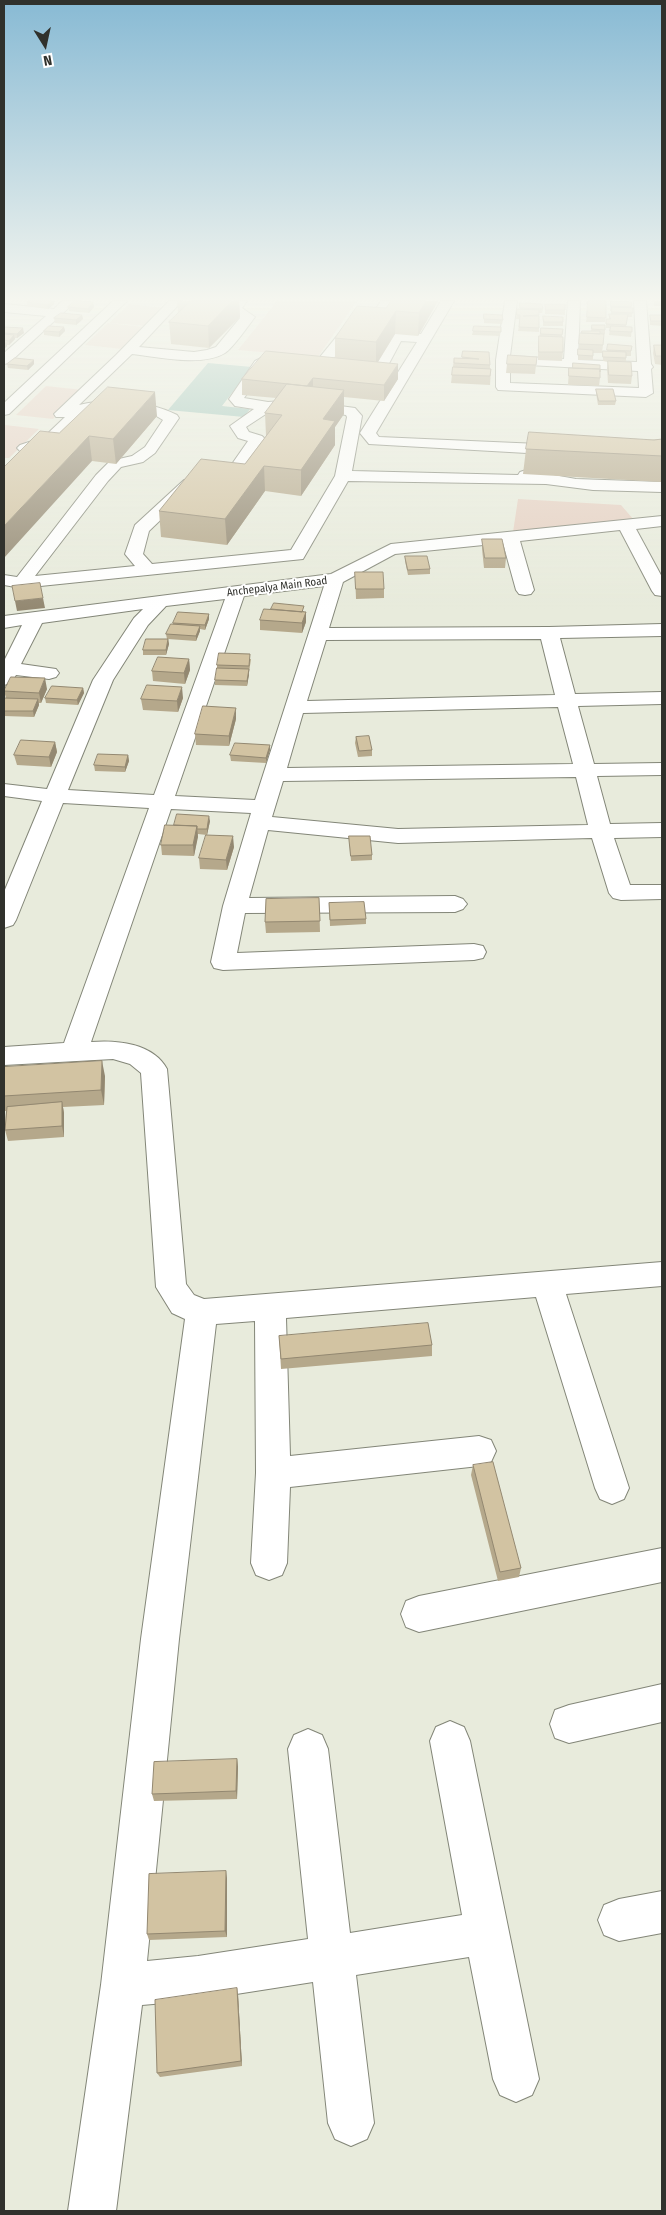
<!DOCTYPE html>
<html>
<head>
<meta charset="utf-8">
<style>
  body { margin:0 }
  #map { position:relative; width:666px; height:2215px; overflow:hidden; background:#e8ebdc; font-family:"Fira Sans Condensed",sans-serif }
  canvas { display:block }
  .frame { position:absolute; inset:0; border:5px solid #30312c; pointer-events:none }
  .north { position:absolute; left:20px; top:20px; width:50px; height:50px; -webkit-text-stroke:4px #fff; paint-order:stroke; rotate:170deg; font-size:14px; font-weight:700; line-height:20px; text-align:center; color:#30312c }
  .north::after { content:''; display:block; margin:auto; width:18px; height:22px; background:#30312c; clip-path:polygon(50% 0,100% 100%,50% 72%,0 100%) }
</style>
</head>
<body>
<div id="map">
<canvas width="666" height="2215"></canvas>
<div class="frame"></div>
<div class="north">N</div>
</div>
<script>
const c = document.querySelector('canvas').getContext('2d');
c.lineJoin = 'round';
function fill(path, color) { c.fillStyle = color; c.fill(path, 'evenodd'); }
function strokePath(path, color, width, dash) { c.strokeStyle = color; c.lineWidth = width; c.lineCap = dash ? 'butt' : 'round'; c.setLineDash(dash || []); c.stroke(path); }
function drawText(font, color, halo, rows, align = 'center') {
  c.font = font + ' "Fira Sans Condensed",sans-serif'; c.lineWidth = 4; c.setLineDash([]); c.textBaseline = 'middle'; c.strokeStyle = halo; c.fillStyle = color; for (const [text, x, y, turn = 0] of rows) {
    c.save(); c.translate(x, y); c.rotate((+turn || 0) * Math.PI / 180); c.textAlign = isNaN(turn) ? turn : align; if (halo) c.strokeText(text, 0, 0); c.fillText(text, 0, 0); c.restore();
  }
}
fill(new Path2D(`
  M277,301H357L318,357L238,350Z
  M129,304L164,308L145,326L109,323Z
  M108,323L145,327L122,349L85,345Z
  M46,386L83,390L53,419L16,415Z
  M5,425L39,429L9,458H4Z
  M518,499L621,505L634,520L513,532Z`), '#e5cfc1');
fill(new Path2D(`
  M208,363L252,367L222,406L250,409L244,417L168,410Z`), '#99c2b6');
const minor = new Path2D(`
  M62,301H76L9,363L4,364V353L46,316L4,312V304L54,309Z
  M113,301H127L9,414L4,415V403Z
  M169,301H182L139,347L194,352L207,350L216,347L240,318L228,309L234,301H247L242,308L255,317C248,326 233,348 225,353C202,367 158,357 132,354L79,405C110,397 150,401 177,415L179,418L155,453L143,462L121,467L108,481L35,576L135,566L125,554L135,525L184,480L225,474L248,441L238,438L230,426L254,409L235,406L229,399L255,361L265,356L272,360L244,398L268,402L296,400L355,408L362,416L352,471L518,475L520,472L526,470L576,479L662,482V492L593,490L546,484L348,481L303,559L21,588L4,585V575L17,577L96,475L110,461L132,456L145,447L163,420L153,414L111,410L88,412L54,443L25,453L20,451L17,448L20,445L44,437L65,417H56L54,414L116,355ZM296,408L346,415L347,417L335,476L291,550L152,564L143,554L149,531L195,487L236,482L265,439L262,436L249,432L246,427L272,410Z
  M381,301H394L377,327L355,331L333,359L363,363L365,366L363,369C351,372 326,370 318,360L320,357L346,325L368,321Z
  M441,301H454L376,433L379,437L562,445L567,447L570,450L567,453L562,455L369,444L360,433L417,342L401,341L385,371H375L373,368L392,334H421Z
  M505,301H517L510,356L564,359L568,301H580L578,360L637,362L634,301H646L651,364L653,367L651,369L653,393L646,397L498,390L496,387V360ZM510,364L638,371L639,388L510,383Z
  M662,516V526L636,529L662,577V596L655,595L652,591L620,530L520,541L534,590L531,594L525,595L519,594L516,590L503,543L395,554L343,582L329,628L549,627L662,624V636L560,638L575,694L662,692V704L578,706L594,764L662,763V775L597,776L610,824L662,823V837L614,838L630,885H662V899L621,900L613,898L609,893L592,838L398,843L268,830L249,898L455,896L463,899L467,904L463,909L455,912L245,913L237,953L474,944L483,946L486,952L483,958L474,960L223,970L214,968L211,962L223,906L251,813L171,809L91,1042C117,1040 153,1043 167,1069L186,1284L194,1295L204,1299L662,1262V1286L566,1294L629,1488L624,1499L612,1504L600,1499L595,1488L536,1297L286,1318L290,1456L479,1436L491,1440L496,1451L491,1462L479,1466L290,1487L287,1563L282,1575L269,1580L256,1575L251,1563L256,1473L255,1321L216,1324L179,1639L147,1961L198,1956L308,1939L288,1749L294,1735L308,1729L322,1735L328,1749L350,1933L462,1915L430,1741L436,1727L450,1721L464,1727L470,1741L539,2079L532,2095L516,2102L500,2095L493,2079L469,1957L356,1975L374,2123L367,2139L351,2146L335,2139L328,2123L313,1982L198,2000L142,2005L116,2211H68L101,1985L141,1639L185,1319L172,1313L156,1287L141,1073L130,1064L113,1059L4,1065V1047L64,1043L149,808L63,803L16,920L13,925L4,928V892L42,801L4,796V784L47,789L93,680L134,618L143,609L42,623L21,664L56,669L59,673L56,677L49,679L16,675L11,683L4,685V661L22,625L4,628V616L331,574L391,544ZM324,586L255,800L175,796L244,596ZM225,599L154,795L68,790L113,680L148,625L166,606ZM541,639L555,695L307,701L326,640ZM558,707L573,764L287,768L303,713ZM576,777L588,825L398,829L272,817L283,781Z
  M662,1548V1582L419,1632L406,1627L401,1614L406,1601L419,1596Z
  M662,1684V1722L569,1743L555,1738L550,1724L555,1710L569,1705Z
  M662,1891V1933L619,1941L604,1935L598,1920L604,1905L619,1899Z`);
strokePath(minor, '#838678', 2);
fill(minor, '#fff');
fill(new Path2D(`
  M177,301H239L240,317L209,348L171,344L169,322L178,313Z
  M391,301H438L418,336L395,334L378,362L398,379L384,401L344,397V414L335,427V445L301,496L265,491L227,545L161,537L159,511L245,464L266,436L265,413L276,398L242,395V379L335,357V338L386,308Z
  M586,301H606V304L605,322H586L588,304H586Z
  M611,301L632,302L631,308H633L632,317H628L626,327H632L631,337L609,335L610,328H606V319H609V314H611V311H610Z
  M654,301H662V306H654Z
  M27,302H54V304L48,309L27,306Z
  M93,302L94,307L89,313L69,311L68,307Z
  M520,303L543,309L542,313H539V332L518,331L520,319H516L517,309H520Z
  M545,304L565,310V315L545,314Z
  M484,314L503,320L502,324L484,323Z
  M82,315L83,319L76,325L55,323L54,318Z
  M650,315H662V326L650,325Z
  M543,316L563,322V326H543Z
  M592,325L605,330V334H600L603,345L602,353H593V360H578L580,333L591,331Z
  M4,327L24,333L17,338H15V339L9,345H7V346L4,349Z
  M64,327L65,331L59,337L44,335V331Z
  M501,327L500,336L472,335L473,331Z
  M541,328L563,329L562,336L563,352L562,361L538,360V344Z
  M608,344L631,351V356H626V361L632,376L631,384L608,383L607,369L608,362L603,361V351H607Z
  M654,345H662V365L655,364L653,353Z
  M463,351L490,365V369H491L490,385L451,383L454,358H462Z
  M537,357L535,374L506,373L507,364Z
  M7,364H34L28,370L8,368Z
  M569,368L600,378L599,386L568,385Z
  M596,389L616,401L615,405H598L596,393Z
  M157,416L116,464L92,461L59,433Z
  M662,439V482L523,474L526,449Z
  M482,539L506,558L505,568H484L482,549Z
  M405,556L430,569V574L408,575L405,561Z
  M355,572L384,589V598L356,599Z
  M304,611V612H306V622L302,633L260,630V620Z
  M209,614V619L205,630L200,629V631L196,641L168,639L169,644L166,655H143V650L167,639L166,634L173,624V623Z
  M189,659L190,670L185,684L153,681L152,671Z
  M251,659L247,686L215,685V680L217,670V665Z
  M83,688L84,693L78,705L46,703L45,698Z
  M47,689L41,703H39V705L34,717L4,716V698H6L4,691Z
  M183,698L178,712L143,710L141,699Z
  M236,719L229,746L196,745L195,734Z
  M356,737L372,750V756L358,757L355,743Z
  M55,742L57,752L51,767L17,765L14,755Z
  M270,745V750L266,763L231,761L230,755Z
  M128,755L129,761L125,772L95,771L94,765Z
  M210,821L207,835L198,834L194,856L162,855L161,845L174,825Z
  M349,836L372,855V860L351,861Z
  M234,847L227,870L200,869L199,858Z
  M319,898L320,932L266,933L265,922Z
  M329,903L366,919V924L330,926Z
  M4,1067L105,1076L104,1105L63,1107L64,1113V1137L8,1141L5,1130L6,1111H4Z
  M279,1336L432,1345V1356L281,1369Z
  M473,1465L521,1568L519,1577L498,1581L471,1475Z
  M237,1759L238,1767L237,1799L154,1801L152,1794Z
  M227,1878V1937L149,1940L147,1934Z
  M238,1994L242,2066L160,2077L157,2073Z`), '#b5a88b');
fill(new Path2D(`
  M52,301H56L54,302V304L48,309L47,305Z
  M232,301H239L240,317L209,348L208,326Z
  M426,301H438L418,336L419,313Z
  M93,302L94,307L89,313L88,309Z
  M396,311L395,334L376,365V342Z
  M82,315L83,319L76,325V320Z
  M64,327L65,331L59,337V332Z
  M23,328L24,333L17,338V334Z
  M14,335L15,339L9,345V341Z
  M6,342L7,346L4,349V344Z
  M34,360V364L28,370L27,366Z
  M398,364V379L384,401V385Z
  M313,378V394L307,386Z
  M344,390V414L335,427V445L301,496V470L323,419Z
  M155,392L157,416L116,464L113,439Z
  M89,436L92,461L4,558V526Z
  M264,466L265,491L227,545L225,519Z
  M43,598L45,608L17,611L15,601Z
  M306,612V622L302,633V623Z
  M209,614V619L205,630V625Z
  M200,626V631L196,641V636Z
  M168,639L169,644L166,655V650Z
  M189,659L190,670L185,684L184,673Z
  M249,669V675L247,686V681Z
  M45,678L47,689L41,703L39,693Z
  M182,687L183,698L178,712L177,701Z
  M83,688L84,693L78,705L77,700Z
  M38,699L39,705L34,717L33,711Z
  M236,708V719L229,746V736Z
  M55,742L57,752L51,767L49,757Z
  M270,745V750L266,763V758Z
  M128,755L129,761L125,772V767Z
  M209,816L210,821L207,835V829Z
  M197,826L198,837L194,856L193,845Z
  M233,836L234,847L227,870L226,860Z
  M102,1061L105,1076L104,1105L101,1090Z
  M62,1102L64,1113V1137L62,1126Z
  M237,1759L238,1767L237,1799L236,1791Z
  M226,1871L227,1878V1937L225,1931Z
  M237,1988L238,1994L242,2066L241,2061Z`), '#938871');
const building = new Path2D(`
  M28,301H52L47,305L27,302Z
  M75,301H81L93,302L88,309L68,307Z
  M191,301H232L208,326L169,322Z
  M391,301H426L419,313L396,311L376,342L335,338L357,306L386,308Z
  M588,301H606V318L587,317Z
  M611,301L632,302L631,307L611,306Z
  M520,303L542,304L543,309L520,308Z
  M545,304H565V310H546Z
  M612,307L633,308V313L612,312Z
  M517,309L539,310V315L523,316H539V328L519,327L520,315H517Z
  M61,313L82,315L76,320L54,318Z
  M484,314L502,315L503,320L484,319Z
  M609,314H628L626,325L606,324V319H610Z
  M650,315H662V321H651Z
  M543,316L563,317V322H544Z
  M592,325H605V330L592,329Z
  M49,326L64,327L59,332L44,331Z
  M474,326L501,327V332L473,331Z
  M611,326L632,327V332L610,331Z
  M4,327L23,328L17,334L4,333Z
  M541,328L563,329L562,335L541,334Z
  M582,331H600V334L582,333Z
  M580,333L604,334L603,345L579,344Z
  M4,334L14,335L9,341L4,340Z
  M539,336L563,337V352H539Z
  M608,344L632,346L631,351L607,350Z
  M654,345H662V356H656Z
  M578,349L593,350V356L578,355Z
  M266,351L398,364L384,385L313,378L307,386L242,379Z
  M463,351L489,352L490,365L454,363V358L479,359L462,357Z
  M603,351L626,352V358L603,357Z
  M508,355L537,357L536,365L507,364Z
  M15,358L34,360L27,366L7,364Z
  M608,361L631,362L632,376L609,375Z
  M573,363L600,365V372V369L573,368Z
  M453,367L491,369L490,376L452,375Z
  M569,368L600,369V378L569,376Z
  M287,384L344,390L323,419L335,421L301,470L264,466L225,519L159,511L201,459L245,464L282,415L265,413Z
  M108,387L155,392L113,439L89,436L4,526V467L40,431L59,433Z
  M596,389H613L616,401H599Z
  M529,432L654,440L662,439V456L526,449Z
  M482,539H502L506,558H485Z
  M405,556H427L430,569L408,570Z
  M355,572H383L384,589H356Z
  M40,583L43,598L15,601L12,586Z
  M274,603L304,606L302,612L271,609Z
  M264,609L306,612L302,623L260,620Z
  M178,612L209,614L205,625L173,623Z
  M171,624L200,626L196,636L166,634Z
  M146,639H168L166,650H143Z
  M219,653L250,654L249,666L217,665Z
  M158,657L189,659L184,673L152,671Z
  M217,668L249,669L247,681L215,680Z
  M11,677L45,678L39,693L4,691Z
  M147,685L182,687L177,701L141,699Z
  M52,686L83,688L77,700L45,698Z
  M4,698L38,699L33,711H4Z
  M203,706L236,708L229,736L195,734Z
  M369,736L372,750L359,751L356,737Z
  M21,740L55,742L49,757L14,755Z
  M235,743L270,745L266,758L230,755Z
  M98,754L128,755L125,767L94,765Z
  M177,814L209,816L207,829H197V826L174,825Z
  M165,825L197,826L193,845H161Z
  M206,835L233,836L226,860L199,858Z
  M349,836H370L372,855L351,856Z
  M319,898L320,921L265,922L266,899Z
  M364,902L366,919L330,920L329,903Z
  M102,1061L101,1090L4,1096V1067Z
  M62,1102V1126L5,1130L7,1107Z
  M428,1323L432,1345L281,1359L279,1336Z
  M493,1462L521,1568L500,1572L473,1465Z
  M237,1759L236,1791L152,1794L154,1762Z
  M226,1871L225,1931L147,1934L149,1874Z
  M237,1988L241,2061L157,2073L155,2000Z`);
fill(building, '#d2c3a2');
strokePath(building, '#938871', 1);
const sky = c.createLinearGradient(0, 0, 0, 611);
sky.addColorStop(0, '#88bad4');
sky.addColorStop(0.49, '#f5f6ef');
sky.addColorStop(1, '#f5f6ef00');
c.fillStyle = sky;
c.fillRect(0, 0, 666, 611);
drawText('11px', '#30312c', '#fff', [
  ["Anchepalya Main Road",277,587,-7]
]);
</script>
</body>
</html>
